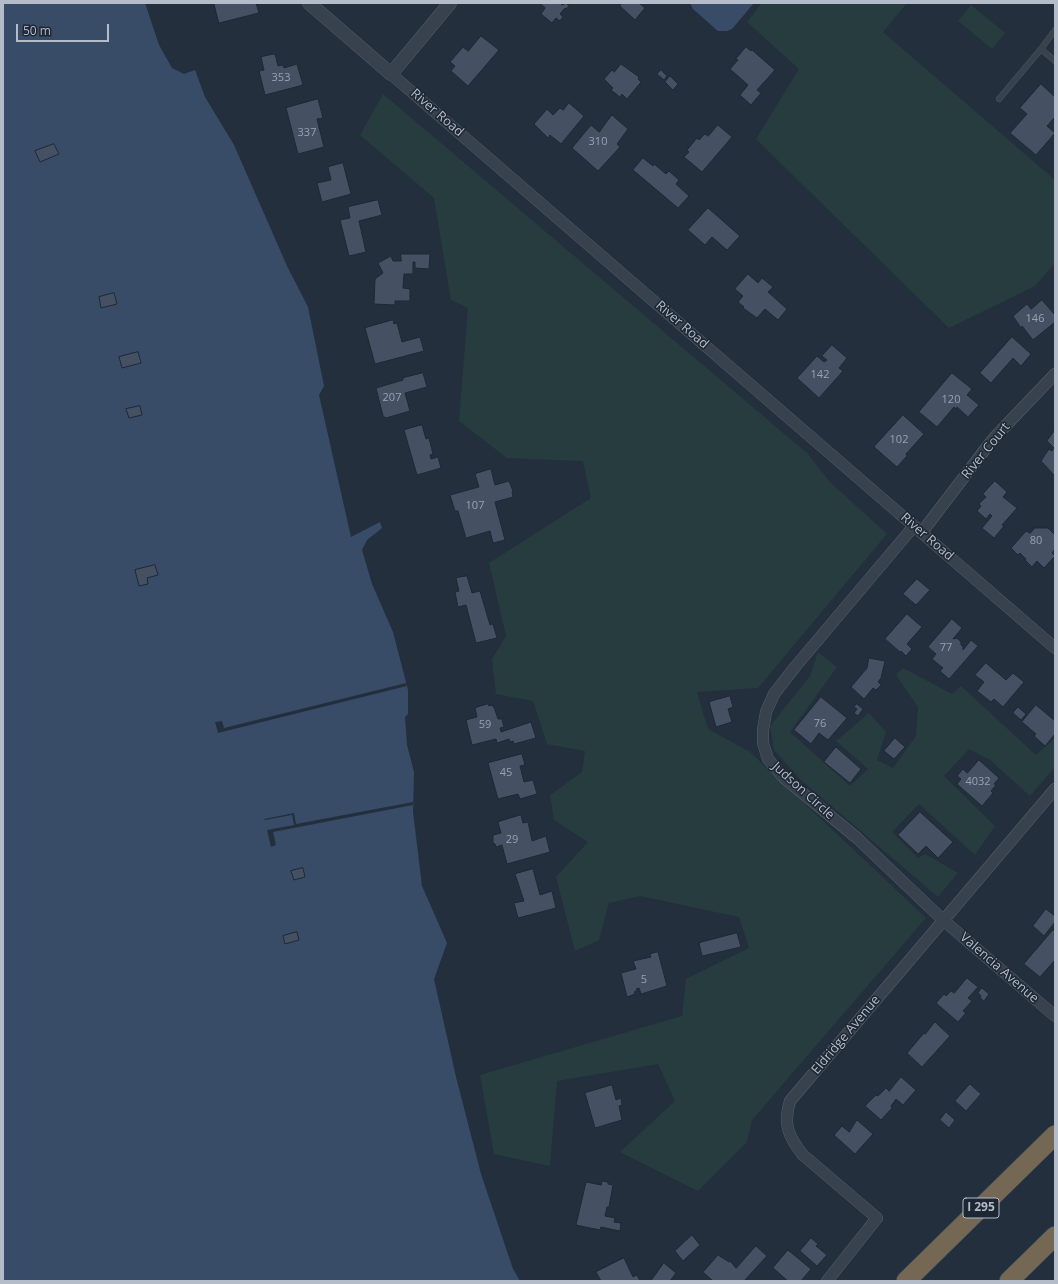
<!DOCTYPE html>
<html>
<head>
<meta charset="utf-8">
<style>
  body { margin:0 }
  #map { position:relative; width:1058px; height:1284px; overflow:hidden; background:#242f3e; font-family:"Open Sans",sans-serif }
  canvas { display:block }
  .frame { position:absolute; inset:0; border:4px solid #b4bcc9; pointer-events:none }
  .scale { position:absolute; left:16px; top:24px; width:93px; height:18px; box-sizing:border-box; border:2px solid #b4bcc9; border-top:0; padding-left:5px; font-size:12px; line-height:14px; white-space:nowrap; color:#b4bcc9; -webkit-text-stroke:3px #1d2633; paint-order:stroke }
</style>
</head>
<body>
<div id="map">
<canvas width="1058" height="1284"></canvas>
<div class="frame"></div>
<div class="scale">50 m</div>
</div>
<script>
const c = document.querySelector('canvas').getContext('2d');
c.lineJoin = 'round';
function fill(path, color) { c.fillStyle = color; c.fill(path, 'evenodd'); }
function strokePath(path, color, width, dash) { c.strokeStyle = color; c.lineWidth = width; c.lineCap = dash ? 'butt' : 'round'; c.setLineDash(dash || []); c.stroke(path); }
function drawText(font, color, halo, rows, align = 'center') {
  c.font = font + ' "Open Sans",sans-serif'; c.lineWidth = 3; c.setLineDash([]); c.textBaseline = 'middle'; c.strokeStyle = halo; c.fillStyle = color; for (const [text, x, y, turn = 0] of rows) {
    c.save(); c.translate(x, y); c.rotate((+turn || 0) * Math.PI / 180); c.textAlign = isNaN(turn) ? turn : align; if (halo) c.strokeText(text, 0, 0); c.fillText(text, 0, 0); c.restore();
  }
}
fill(new Path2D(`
  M762,3H907L883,32L1055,180V263L1035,286L949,328L756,139L799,69L747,22Z
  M971,5L1005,33L992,49L958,21Z
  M383,94L807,453L830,482L887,534L758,688L697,692L708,729L750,752L926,918L752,1120L747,1142L698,1191L620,1152L675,1101L658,1064L557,1081L550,1166L494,1154L480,1075L682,1016L686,979L749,948L739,917L640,896L609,903L599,940L575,951L556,877L588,842L554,820L550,795L582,772L585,751L547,744L533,701L496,694L492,659L506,636L489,563L591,498L583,461L507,458L459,421L468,308L451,300L434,198L360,135Z
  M818,652L837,667L790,732L850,786L868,769L836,741L869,713L886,732L877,760L893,768L916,736L918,707L896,675L903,668L952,694L961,686L1036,755L1055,738V767L1030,796L990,760L969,749L944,776L995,826L975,855L919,804L892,832L918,858L925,854L958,873L938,897L801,780L774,750L770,726L810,676Z`), '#263c3f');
fill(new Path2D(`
  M3,3H145L159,45L172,68L184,74L195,70L205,97L234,145L287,266L308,307L324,386L319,395L351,537L380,522L382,528L367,540L362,550L372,584L393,632L408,690V714L405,717L407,745L414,772L413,812L422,886L447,943L434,979L456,1077L481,1174L513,1269L520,1281H3Z
  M690,3H754L732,29L727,31H718L693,9Z`), '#394c67');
fill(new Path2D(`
  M406,683L407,686L218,733L215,722L222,721L224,728Z
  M413,802V805L273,832L276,845L271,847L267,830L294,825L292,815L265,820L264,819L294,813L296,824Z`), '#242f3e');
const building = new Path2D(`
  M214,3H256L259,13L219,23Z
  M540,3H560L562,5L566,3L569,6L566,9L565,8L560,14L563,17L560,21L556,18L552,23L541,14L545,8Z
  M622,3H639L645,8L635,20L620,6Z
  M481,36L499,50L468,86L451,71L455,66L450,62L463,47L468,51Z
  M746,47L751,51L752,50L775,70L757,90L761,93L751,105L740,95L748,85L730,69L738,60L736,59Z
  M275,54L278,66L283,65L284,68L297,64L303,85L265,95L259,71L264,70L261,57Z
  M621,64L639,77L638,79L641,82L627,99L622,94L620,97L611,90L613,88L604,79L612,70L614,72Z
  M661,70L667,76L664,80L657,74Z
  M670,76L678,84L673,90L665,82Z
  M1041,84L1055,97V117L1047,126L1055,133L1036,155L1010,133L1027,114L1020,108Z
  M318,99L323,118L317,119L324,147L298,154L286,108Z
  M569,103L584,116L561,144L550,135L548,138L534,124L547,109L553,115L560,108L563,110Z
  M612,115L628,129L617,144L620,147L598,171L572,148L591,125L599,132Z
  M718,125L732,137L702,172L684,157L689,152L687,150L697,138L699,140L705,134L708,136Z
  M54,144L59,154L40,162L35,151Z
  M643,158L653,166L654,164L666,174L669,171L679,180L676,184L689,196L678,208L633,170Z
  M343,163L351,194L322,202L317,183L331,180L328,167Z
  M378,200L382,215L359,221L366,252L349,256L340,220L350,218L348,207Z
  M708,208L740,236L727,250L712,237L705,245L688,230Z
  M401,254H430L429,269L415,268V262H413V274H404L403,288L410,289V301H395V305L374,304L375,279L383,273L378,263L391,256L393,261H401Z
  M748,274L758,283L762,278L773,287L768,292L787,309L778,320L765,309L757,318L743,308L744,307L738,302L743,296L735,289Z
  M114,293L117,304L101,308L99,297Z
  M1042,300L1055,315V322L1033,340L1022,326L1021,328L1013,316L1027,304L1031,309Z
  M393,320L394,324L397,323L402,342L420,337L424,351L375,364L365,328Z
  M1012,337L1031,354L1021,366L1013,358L991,383L980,373Z
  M832,345L847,358L839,368L843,371L819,398L797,378L817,356L824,362L827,360L822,356Z
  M138,352L141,363L122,368L119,357Z
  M423,373L427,387L405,393L410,411L386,418L383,416L376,388L403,380V378Z
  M952,373L972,389L967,395L979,405L968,417L957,407L956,409L954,407L937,427L919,412Z
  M140,406L142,415L129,418L126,409Z
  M903,415L924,434L906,454L907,456L897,467L874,447Z
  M422,425L426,439L429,438L433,454L430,455L431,459L438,457L441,468L417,475L404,430Z
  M1055,430V474L1054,475L1041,461L1049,449L1052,451L1054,448L1047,441Z
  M491,469L495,485L509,481L513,491L512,492L513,497L495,502L505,540L493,543L490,531L466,538L458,511H455L450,495L479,487L475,474Z
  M995,481L1007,492L1003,497L1017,508L1002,525L1004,526L994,538L982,528L992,516L990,514L986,519L977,511L981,506L979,504L986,497L983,494Z
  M1035,528H1048L1055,535V549L1052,553L1055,556L1044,568L1037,561L1032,567L1025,560L1026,559L1020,553L1018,555L1011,548L1026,531L1030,533Z
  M155,565L158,575L147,578L148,584L139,586L135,570Z
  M467,576L472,593L480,591L490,625L493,624L497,638L476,643L466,605L458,607L455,592L459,591L456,578Z
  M917,579L930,590L916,605L903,594Z
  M907,614L922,627L907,644L912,649L906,656L901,651L900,652L885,639Z
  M952,619L962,628L953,639L957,638L961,642V645L963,647V650L971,640L978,646L949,679L940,671L943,668L932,659L936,654L928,647Z
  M869,658L885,661L881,678L878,682L881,685L876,690L873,688L864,699L851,687L867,668Z
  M986,663L1006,680L1013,673L1024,682L1003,707L994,699L991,702L977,691L984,682L975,675Z
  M730,696L733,707L728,709L732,722L716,727L709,702Z
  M821,697L847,718L828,740L819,733L811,744L794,730Z
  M488,704L489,706L493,705V707H494L498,719H502L504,727L500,728L501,732L531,722L536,738L514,744L513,741L510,742L509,739L497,743L496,739L472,745L466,720L477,717L475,708Z
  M857,704L863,709L858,716L854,713L857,709L854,707Z
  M1036,705L1055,721V734L1045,746L1034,736L1036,734L1022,722Z
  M1018,707L1026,714L1021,720L1013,713Z
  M895,738L905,747L894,759L884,751Z
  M836,747L861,769L850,783L824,762Z
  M522,754L525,765L520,766L524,782L533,780L537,794L520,799L518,794L498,799L488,763Z
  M979,760L999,778L994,784L996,785L991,791L993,793L982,806L957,784L961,779L957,776L963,769L967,773Z
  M920,812L953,842L938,858L926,846L918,854L898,835Z
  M521,815L523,823L528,822L532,841L546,836L550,852L507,864L502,845L496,847L495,844L493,843V835L501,833L498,822Z
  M303,868L305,877L294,880L291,871Z
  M533,869L540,895L552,891L556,908L518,918L514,903L524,901L515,874Z
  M1046,909L1055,916V922L1044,936L1033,926Z
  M1053,930L1055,932V960L1040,977L1024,964Z
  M297,932L299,940L285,944L283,936Z
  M737,933L741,947L702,956L699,943Z
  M658,952L667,986L641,994L639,988L636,989L637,991L634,992L635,994L627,997L621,973L636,969L633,961L651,957L650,954Z
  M967,978L978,987L968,998L972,1001L963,1011L966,1013L958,1022L936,1003L944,994L946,996L951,991L954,993Z
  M982,988L989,994L984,1001L980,998L981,996L978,993Z
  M935,1022L950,1036L922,1067L907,1053L924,1033L925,1034Z
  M901,1077L916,1090L903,1105L896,1099L891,1106L892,1108L881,1120L865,1106L876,1095L878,1096L886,1088L889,1091Z
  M970,1084L981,1094L966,1111L955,1101Z
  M612,1085L616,1100L621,1098L622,1105L619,1106L622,1120L595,1128L585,1093Z
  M946,1112L955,1120L949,1128L940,1120Z
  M857,1120L873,1134L855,1154L834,1135L842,1126L849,1132Z
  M602,1181L608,1182V1184L613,1185L609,1207H607L605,1216L615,1218L614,1222L621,1223L620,1231L601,1227L600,1230L576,1225L586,1182L601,1185Z
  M692,1235L700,1245L683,1261L675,1251Z
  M811,1238L818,1244L816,1246L827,1255L817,1266L800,1251Z
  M756,1246L767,1256L744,1281H713L703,1272L718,1255L729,1262L730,1261L736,1268Z
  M788,1250L811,1269L801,1281H788L773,1268Z
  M624,1258L633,1277L637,1275L640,1281H601L596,1272Z
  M664,1263L676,1273L670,1281H651Z`);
fill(building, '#455162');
strokePath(building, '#1f2835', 1);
const service = new Path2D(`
  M1041,49L1055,61
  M999,99L1041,49L1055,30`);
const minor = new Path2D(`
  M391,74L1055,648
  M914,526L795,667L774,694L766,712L763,730V743L768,759L783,777L857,838L943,920L1055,1016
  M922,532L993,439L1055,374
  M827,1281L877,1218L803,1155C788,1136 783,1124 790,1101L1055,789`);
const tertiary = new Path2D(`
  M309,3L391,74L450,3`);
const motorway = new Path2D(`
  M906,1281L1055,1135
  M1009,1281L1055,1236`);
strokePath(service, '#565f6c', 6);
strokePath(minor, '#565f6c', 12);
strokePath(tertiary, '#565f6c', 14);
strokePath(motorway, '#434c59', 20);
strokePath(service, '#38414e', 5.5);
strokePath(minor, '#38414e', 11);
strokePath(tertiary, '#38414e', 13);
strokePath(motorway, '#746855', 19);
drawText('11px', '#98a1af', null, [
  ["353",281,78],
  ["337",307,133],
  ["310",598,142],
  ["146",1035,319],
  ["142",820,375],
  ["207",392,398],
  ["120",951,400],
  ["102",899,440],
  ["107",475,506],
  ["80",1036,541],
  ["77",946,648],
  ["76",820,724],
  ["59",485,725],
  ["45",506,773],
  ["4032",978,782],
  ["29",512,840],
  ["5",644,980]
]);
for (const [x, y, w] of [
  [981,1208,36]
]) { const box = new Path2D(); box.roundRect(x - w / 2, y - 10, w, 20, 3); c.fillStyle = '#1d2633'; c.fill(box); strokePath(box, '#b4bcc9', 1); }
drawText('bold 12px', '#b4bcc9', null, [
  ["I 295",981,1208]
]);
drawText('13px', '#b4bcc9', '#1d2633', [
  ["River Road",437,113,41],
  ["River Road",682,325,41],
  ["River Court",986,451,-51],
  ["River Road",927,537,41],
  ["Judson Circle",803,791,42],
  ["Valencia Avenue",999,968,41],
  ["Eldridge Avenue",846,1035,-50]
]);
</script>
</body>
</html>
